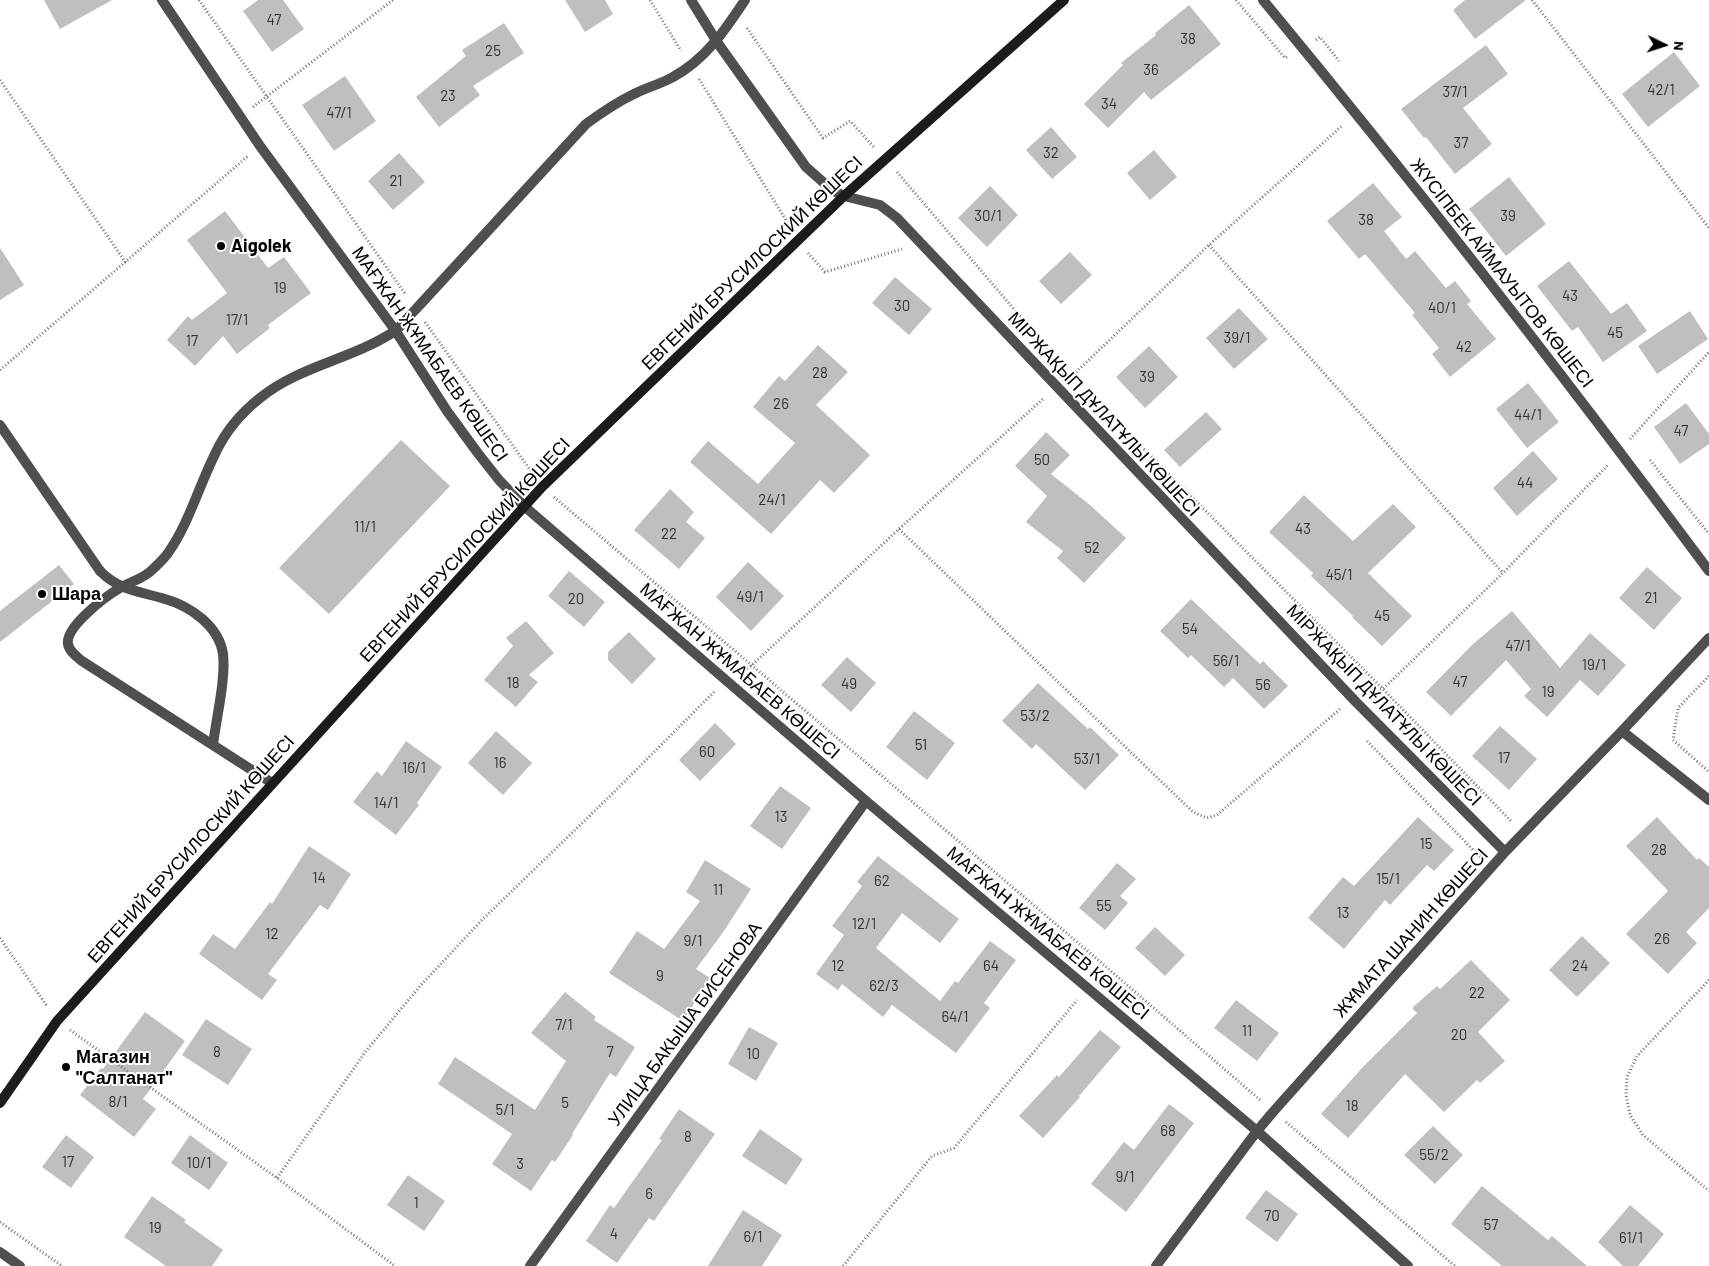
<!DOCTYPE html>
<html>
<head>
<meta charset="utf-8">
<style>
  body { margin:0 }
  #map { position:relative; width:1709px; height:1266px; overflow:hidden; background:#fff; font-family:Barlow,sans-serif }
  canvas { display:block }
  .north { position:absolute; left:1639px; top:20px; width:50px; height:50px; -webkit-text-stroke:4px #fff; paint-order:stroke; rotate:94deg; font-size:14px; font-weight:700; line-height:20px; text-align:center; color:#000 }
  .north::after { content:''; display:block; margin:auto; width:18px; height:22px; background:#000; clip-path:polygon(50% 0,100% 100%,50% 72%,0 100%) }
</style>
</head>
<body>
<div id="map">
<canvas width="1709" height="1266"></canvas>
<div class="north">N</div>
</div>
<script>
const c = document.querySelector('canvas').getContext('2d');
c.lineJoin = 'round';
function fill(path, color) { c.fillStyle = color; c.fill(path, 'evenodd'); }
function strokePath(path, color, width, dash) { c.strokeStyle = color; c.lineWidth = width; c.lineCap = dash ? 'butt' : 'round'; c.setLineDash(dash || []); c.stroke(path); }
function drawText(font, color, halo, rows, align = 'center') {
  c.font = font + ' Barlow,sans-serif'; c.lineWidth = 4; c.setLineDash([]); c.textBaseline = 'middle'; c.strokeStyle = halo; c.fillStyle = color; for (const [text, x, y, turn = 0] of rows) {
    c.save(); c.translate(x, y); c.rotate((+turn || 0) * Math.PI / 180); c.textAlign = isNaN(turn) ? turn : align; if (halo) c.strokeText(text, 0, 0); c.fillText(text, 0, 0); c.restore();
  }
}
fill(new Path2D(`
  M44,0H112L60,29Z
  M258,0H283L304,29L272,52L243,11Z
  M565,0H605L613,14L585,32Z
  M1465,0H1526L1475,39L1453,10Z
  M1189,5L1221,44L1151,100L1144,92L1108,128L1084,104L1123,65L1121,63L1156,35L1155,33Z
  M504,23L524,53L473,86L480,95L439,127L416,97L466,56L462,50Z
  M1486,45L1508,74L1463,108L1492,144L1455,174L1426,137L1424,138L1401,109Z
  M1674,52L1700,86L1648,127L1622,94Z
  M345,76L376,121L334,151L302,105Z
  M1051,127L1077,157L1052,179L1026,150Z
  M1154,150L1177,177L1150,200L1127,173Z
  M399,153L425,182L393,210L368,181Z
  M1509,177L1546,224L1506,256L1469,209Z
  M1373,183L1402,217L1384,231L1406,259L1415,251L1446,288L1455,281L1471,301L1467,304L1496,339L1450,377L1432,354L1439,348L1412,315L1415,313L1365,254L1359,259L1327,221Z
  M990,186L1018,215L987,247L958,218Z
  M225,211L268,268L284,257L311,293L268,325L270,328L237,354L223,336L195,366L167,340L188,316L192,320L227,293L187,240Z
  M0,248L24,285L0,300Z
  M1070,252L1092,275L1061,304L1039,281Z
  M1569,261L1611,314L1627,303L1647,331L1603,362L1578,327L1572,331L1537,286Z
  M895,277L932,309L909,335L872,303Z
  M1239,308L1268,339L1234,369L1206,338Z
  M1690,311L1708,339L1657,374L1638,346Z
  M818,345L848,372L816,405L870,455L834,493L820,480L771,534L690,462L708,441L758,484L795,443L753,407L779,376L785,381Z
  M1149,346L1178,377L1145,408L1116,377Z
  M1528,383L1559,422L1527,448L1496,409Z
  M1686,403L1709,434V444L1680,464L1654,427Z
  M1206,412L1222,429L1180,467L1164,450Z
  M1046,432L1070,455L1051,474L1090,505L1126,538L1084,583L1057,558L1063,551L1026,522L1047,496L1015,466Z
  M401,440L450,486L329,614L279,568Z
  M1533,451L1558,479L1517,516L1493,488Z
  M670,489L694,512L686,522L705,538L679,569L634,530Z
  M1304,495L1353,541L1393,504L1416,527L1368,573L1412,616L1382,646L1352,617L1353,616L1311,576L1313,573L1269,532Z
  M748,562L784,596L751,631L716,597Z
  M59,565L74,584L0,642V611Z
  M1647,567L1682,598L1654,630L1619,598Z
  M569,571L605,602L584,627L548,596Z
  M1191,599L1260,664L1263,661L1288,686L1264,709L1233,678L1224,687L1191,655L1188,658L1160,631Z
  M1512,611L1560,668L1590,633L1626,665L1598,696L1580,680L1547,717L1524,696L1531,689L1506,660L1451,716L1426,692L1472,645Z
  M526,621L554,653L529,675L538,682L516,707L484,680L513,646L506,638Z
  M629,632L656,659L632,684L608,660V652Z
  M847,657L876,683L851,712L821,685Z
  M1038,683L1088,729L1090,727L1119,755L1085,790L1036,744L1032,749L1002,721Z
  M914,711L955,743L927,780L886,747Z
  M715,723L736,744L700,781L679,760Z
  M1500,726L1537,759L1509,790L1472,756Z
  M496,731L532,763L503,795L468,763Z
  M406,741L442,767L417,803L419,805L396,835L353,802L377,771L382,776Z
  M780,786L811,808L782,849L750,826Z
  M1418,817L1454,850L1434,871L1427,865L1390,905L1385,900L1344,949L1308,918L1343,877L1354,886Z
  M1657,817L1697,860L1699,858L1709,867V908L1686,932L1697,943L1668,974L1626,934L1668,891L1626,846Z
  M309,846L351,874L328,910L320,905L268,974L277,980L262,1000L199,954L213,934L235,949L270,902L272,904Z
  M878,856L959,919L940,943L902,913L876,948L940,1001L955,981L958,983L990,941L1016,960L984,1003L990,1008L956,1053L892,1005L883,1017L842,984L838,990L816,974L844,935L832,926L862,886L857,882Z
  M705,860L751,889L724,931L696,969L710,978L683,1021L609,973L637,931L664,949L700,901L686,892Z
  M1117,863L1136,879L1120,896L1128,903L1105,930L1079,908Z
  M1155,927L1185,955L1165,976L1135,948Z
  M1582,936L1610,963L1577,997L1549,970Z
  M1471,960L1510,1000L1478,1032L1505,1061L1480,1083L1477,1080L1444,1112L1405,1074L1348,1138L1321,1114L1361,1069L1417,1013L1412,1008L1437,986L1440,989Z
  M565,992L596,1017L594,1020L635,1047L616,1077L610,1073L572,1134L573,1135L555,1162L552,1160L531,1191L492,1164L512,1134L438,1084L455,1057L535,1110L566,1061L531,1033Z
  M1236,1000L1279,1033L1257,1061L1214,1028Z
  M145,1012L185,1041L143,1099L156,1109L134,1137L80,1095L101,1068L103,1069Z
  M206,1019L252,1049L228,1085L182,1055Z
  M749,1027L778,1043L756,1081L728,1064Z
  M1100,1030L1121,1047L1079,1096L1080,1097L1043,1138L1019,1116L1057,1075L1059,1077Z
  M1169,1104L1194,1123L1126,1212L1091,1184L1124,1142L1134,1150Z
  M679,1109L715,1134L654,1221L649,1218L617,1263L586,1241L610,1205L614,1208L662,1140L659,1139Z
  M1433,1126L1463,1155L1435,1184L1404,1155Z
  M760,1129L803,1159L786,1185L742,1156Z
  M66,1135L94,1157L71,1188L42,1167Z
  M190,1135L228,1163L209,1190L171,1163Z
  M408,1175L445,1201L424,1231L387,1205Z
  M1482,1186L1548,1240L1552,1236L1587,1266H1502L1451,1224Z
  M1266,1190L1298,1214L1277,1242L1245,1218Z
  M152,1196L186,1220L184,1222L223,1250L212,1266H166L124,1237Z
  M1630,1205L1664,1234L1638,1266H1623L1598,1242Z
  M743,1210L782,1235L762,1266H708Z`), '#bfbfbf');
strokePath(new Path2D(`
  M199,0L406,295
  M650,0L681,51
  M1236,0L1285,58L1289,56
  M1532,0L1709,228
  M747,28L823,138L850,121L874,147
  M1316,40L1320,37L1339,61
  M699,79L789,225
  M0,80L126,263
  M253,107L393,0
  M897,172L1047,348
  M1209,245L1503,573
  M808,253L825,272L902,249
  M425,322L533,474
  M0,370L248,156
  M1071,377L1209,245L1343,125
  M1129,434L1383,689L1511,821
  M1630,439L1709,352
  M1650,460L1709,534
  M554,497L1104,965L1260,1100
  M899,529L1193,812L1207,818L1217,815L1340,709
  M741,672L751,666L899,529L1044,398
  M1709,676L1678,708L1673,740L1709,772
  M1371,695L1383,689L1503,573L1608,465
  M1367,741L1480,857
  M0,938L47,1006
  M1709,980L1637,1056L1627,1077L1626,1095L1630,1115L1643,1135L1709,1191
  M70,1030L277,1178L395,1266
  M1286,1122L1455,1266
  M277,1178L366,1051L421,985L482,920L610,796L714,692
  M0,1222L62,1266
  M843,1266L932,1156L954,1148L1077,1000`), '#717171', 3, [1, 2.5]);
strokePath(new Path2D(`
  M100,571C120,591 139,591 165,599C190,606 219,626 223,654C226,679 216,719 213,745
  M272,783L82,661C77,657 69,651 68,644C65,627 106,596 120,588C131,581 144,579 153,569C158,564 164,559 168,553C189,523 199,486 215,454C225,432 241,413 260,398C299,366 353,359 395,331C402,325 409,316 416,309L586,124C601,113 617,102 634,94C647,87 661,84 673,77C706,59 725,30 745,0`), '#4f4f4f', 10);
strokePath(new Path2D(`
  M162,0L260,146L395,330L447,411L477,452L499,480L524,506L866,801L1257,1131L1408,1266
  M691,0L717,42L806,167L832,190L844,196L880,205L897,218L1356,702L1505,852
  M1263,0C1417,186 1565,377 1709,571
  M0,425L100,571
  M1622,731L1709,800
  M0,1252L20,1266
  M530,1266L866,801
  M1156,1266L1257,1131L1273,1112L1505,852L1622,731L1709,638`), '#4f4f4f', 10);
strokePath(new Path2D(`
  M0,1103L57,1021L542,487L844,196L1064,0`), '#1c1c1c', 10);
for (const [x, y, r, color] of [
  [221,246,5,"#000"],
  [42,594,5,"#000"],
  [66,1067,5,"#000"]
]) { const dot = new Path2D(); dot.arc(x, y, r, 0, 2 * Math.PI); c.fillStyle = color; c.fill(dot); strokePath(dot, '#fff', 2); }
drawText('15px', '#303030', null, [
  ["47",274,20],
  ["38",1188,39],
  ["25",493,51],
  ["36",1151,70],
  ["42/1",1661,90],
  ["37/1",1455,92],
  ["23",448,96],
  ["34",1109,104],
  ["47/1",339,113],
  ["37",1461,143],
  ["32",1051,153],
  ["21",396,181],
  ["30/1",988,216],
  ["39",1508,216],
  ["38",1366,220],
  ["19",280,288],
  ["43",1570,296],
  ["30",902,306],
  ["40/1",1442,308],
  ["17/1",237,320],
  ["45",1615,333],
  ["39/1",1237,338],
  ["17",192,341],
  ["42",1464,347],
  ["28",820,373],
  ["39",1147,377],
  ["26",781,404],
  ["44/1",1528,415],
  ["47",1681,431],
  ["50",1042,460],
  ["44",1525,483],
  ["24/1",772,500],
  ["11/1",365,527],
  ["43",1303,529],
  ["22",669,534],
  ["52",1092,548],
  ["45/1",1339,575],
  ["49/1",750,597],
  ["21",1651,598],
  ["20",576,599],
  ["45",1382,616],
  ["54",1190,629],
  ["47/1",1518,646],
  ["56/1",1226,661],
  ["19/1",1594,665],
  ["47",1460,682],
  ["18",513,683],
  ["49",849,684],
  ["56",1263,685],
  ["19",1548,692],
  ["53/2",1035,716],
  ["51",921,745],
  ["60",707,752],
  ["17",1504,758],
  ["53/1",1087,759],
  ["16",500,763],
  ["16/1",414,768],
  ["14/1",386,803],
  ["13",781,817],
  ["15",1426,844],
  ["28",1659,850],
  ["14",319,878],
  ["15/1",1388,879],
  ["62",882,881],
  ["11",718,890],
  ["55",1104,906],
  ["13",1343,913],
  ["12/1",864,924],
  ["12",272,934],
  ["26",1662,939],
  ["9/1",693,941],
  ["12",838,966],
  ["64",991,966],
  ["24",1580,966],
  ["9",660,976],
  ["62/3",884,986],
  ["22",1477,993],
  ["64/1",955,1017],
  ["7/1",564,1025],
  ["11",1247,1031],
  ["20",1459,1035],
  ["8",217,1052],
  ["7",610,1052],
  ["10",753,1054],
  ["8/1",118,1102],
  ["5",565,1103],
  ["18",1352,1106],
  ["5/1",505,1110],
  ["68",1168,1131],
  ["8",688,1137],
  ["55/2",1434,1155],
  ["17",68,1162],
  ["10/1",199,1163],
  ["3",520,1164],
  ["9/1",1125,1177],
  ["6",649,1194],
  ["1",416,1203],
  ["70",1272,1216],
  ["57",1491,1225],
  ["19",155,1228],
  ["4",614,1234],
  ["6/1",753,1237],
  ["61/1",1631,1238]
]);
drawText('bold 18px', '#000', '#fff', [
  ["Aigolek",231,246],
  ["Шара",52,594],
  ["Магазин",76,1057],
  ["\"Салтанат\"",76,1078]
], 'left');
drawText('18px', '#000', '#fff', [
  ["ЕВГЕНИЙ БРУСИЛОСКИЙ КӨШЕСІ",752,263,-44],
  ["ЖҮСІПБЕК АЙМАУЫТОВ КӨШЕСІ",1502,273,52],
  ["МАҒЖАН ЖҰМАБАЕВ КӨШЕСІ",430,354,55],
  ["МІРЖАҚЫП ДҰЛАТҰЛЫ КӨШЕСІ",1104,414,47],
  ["ЕВГЕНИЙ БРУСИЛОСКИЙ КӨШЕСІ",465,550,-47],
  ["МАҒЖАН ЖҰМАБАЕВ КӨШЕСІ",740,671,41],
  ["МІРЖАҚЫП ДҰЛАТҰЛЫ КӨШЕСІ",1384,705,46],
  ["ЕВГЕНИЙ БРУСИЛОСКИЙ КӨШЕСІ",191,849,-48],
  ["МАҒЖАН ЖҰМАБАЕВ КӨШЕСІ",1048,933,40],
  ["ЖҰМАТА ШАНИН КӨШЕСІ",1411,933,-48],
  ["УЛИЦА БАКЫША БИСЕНОВА",685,1024,-54]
]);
</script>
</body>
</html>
